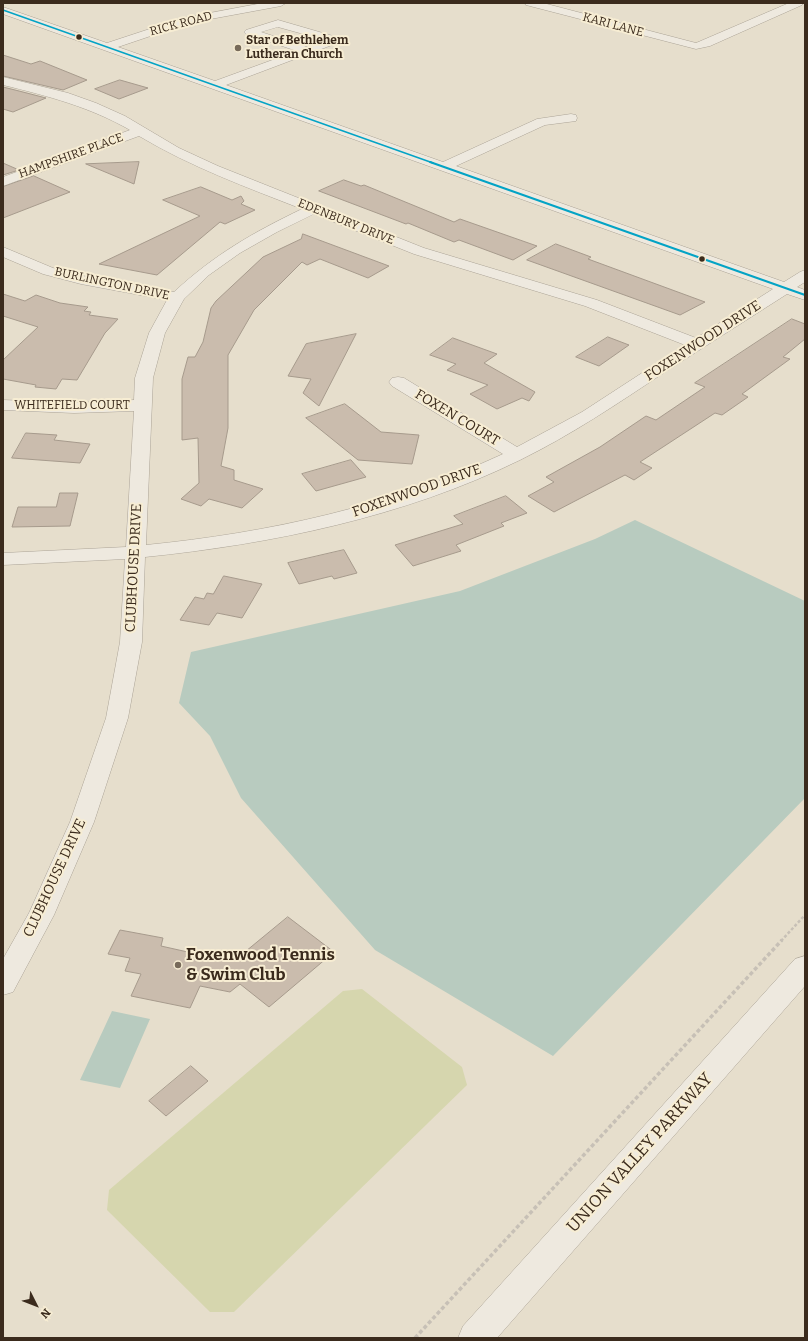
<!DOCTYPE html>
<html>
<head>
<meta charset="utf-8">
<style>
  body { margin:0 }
  #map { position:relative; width:808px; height:1341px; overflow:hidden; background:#e6decc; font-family:Bitter,serif }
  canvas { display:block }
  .frame { position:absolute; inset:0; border:4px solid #3b2b1d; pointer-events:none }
  .north { position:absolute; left:16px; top:1285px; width:40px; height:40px; -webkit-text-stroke:3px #f7edd3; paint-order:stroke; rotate:132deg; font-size:11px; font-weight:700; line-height:16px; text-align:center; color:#3b2b1d }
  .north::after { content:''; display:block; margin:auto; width:14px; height:18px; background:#3b2b1d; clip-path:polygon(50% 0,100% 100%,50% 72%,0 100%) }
</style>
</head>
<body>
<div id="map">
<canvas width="808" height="1341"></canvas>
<div class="frame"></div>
<div class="north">N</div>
</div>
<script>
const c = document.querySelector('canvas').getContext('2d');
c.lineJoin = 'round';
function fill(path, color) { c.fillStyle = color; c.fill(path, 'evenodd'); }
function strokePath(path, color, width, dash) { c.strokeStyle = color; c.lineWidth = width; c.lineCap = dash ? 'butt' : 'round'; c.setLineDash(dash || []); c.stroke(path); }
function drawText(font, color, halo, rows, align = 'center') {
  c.font = font + ' Bitter,serif'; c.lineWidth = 4; c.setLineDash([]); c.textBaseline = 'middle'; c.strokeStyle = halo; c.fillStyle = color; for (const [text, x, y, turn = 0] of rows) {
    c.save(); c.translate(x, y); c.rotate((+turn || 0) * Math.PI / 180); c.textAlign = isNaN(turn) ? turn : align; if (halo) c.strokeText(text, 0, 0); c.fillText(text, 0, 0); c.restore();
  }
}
fill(new Path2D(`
  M362,989L462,1067L467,1085L234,1312H210L107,1210L109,1190L343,991Z`), '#d6d6ae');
fill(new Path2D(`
  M635,520L805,601V798L553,1056L375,950L241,798L210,736L179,703L191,652L460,591L595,539Z
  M112,1011L150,1019L120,1088L80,1080Z`), '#b8cbbf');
const building = new Path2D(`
  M3,55L31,64L40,61L87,80L63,90L3,76Z
  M120,80L148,88L119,99L95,89Z
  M3,87L19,91L46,98L13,112L3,109Z
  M139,162L134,184L86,164Z
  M3,163L19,170L3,175Z
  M34,176L70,192L3,218V187Z
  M344,180L361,186L364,185L454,222L460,219L537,246L513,260L459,240L454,242L408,223L406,224L319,191Z
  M201,187L232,200L241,196L244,201L241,204L255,210L225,224L220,222L157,275L99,264L200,216L163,200Z
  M303,234L389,266L368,278L320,259L307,265L302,262L254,310L228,355V428L221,466L234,470V480L263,489L242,508L209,499L201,506L181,499L199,483L198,438L182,440V379L188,357H195L203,342L211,308L216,301L263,257L301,239Z
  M556,244L591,257L588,259L705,302L680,315L527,260Z
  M3,294L25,301L36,295L60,303L88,307L84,311L91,312L89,315L118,319L105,333L77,380L62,379L56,389L35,387L36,385L3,379V360L38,327L3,316Z
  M792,319L805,324V339L783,357L790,359L742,394L748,397L722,415L715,413L640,462L652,468L634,480L625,475L554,512L528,496L554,482L546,477L600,447L646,416L656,420L705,387L695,383Z
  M356,334L319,406L303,393L311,379L288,376L306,344Z
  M608,337L629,345L599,366L576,357Z
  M453,338L497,354L484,363L535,392L529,401L522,398L497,409L470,394L488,385L447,370L456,364L430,355Z
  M345,404L381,432L419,435L412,464L358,460L306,418Z
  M26,433L57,435L54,440L90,444L80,463L12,458Z
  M351,460L366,477L316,491L302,474Z
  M60,493H78L70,526L12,527L18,507H56Z
  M506,496L527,513L501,523L504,526L456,545L461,551L413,566L395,545L463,524L454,516Z
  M344,550L357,573L334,579L332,576L299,584L288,563Z
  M224,576L262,584L242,618L217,613L209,625L180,620L195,597L204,599L207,593L213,594Z
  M288,917L334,952L269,1007L240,984L230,992L200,986L190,1008L131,996L141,974L125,971L130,958L108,954L120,930L163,938L161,946L219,959L228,952L237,958Z
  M191,1066L208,1081L166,1116L149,1101Z`);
fill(building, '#cabcad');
strokePath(building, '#a69a8c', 1);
const minor = new Path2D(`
  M263,3H286L281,6L189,23L118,47L215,81L297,51L246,34L244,32L246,30L278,20L340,38L342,40L340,42L226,85L443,162L537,119L571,114L576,115L577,118L576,121L545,125L456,166L784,282L800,272L805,270V282L797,287L805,290V300L787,294C746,320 706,346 665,372C617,404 571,435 520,460C404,517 272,544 145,557L142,642L128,718L94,822L54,915L13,992L3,995V959L29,913L70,822L106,718L120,642L125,559L3,565V553L126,547L134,411L74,413L3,410V400L74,403L134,400L135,378L149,333L167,300L81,284L43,274L3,257V247L53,268L87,277L174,292C214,255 252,233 302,209C246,187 191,167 139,136L3,186V177L130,130C90,107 48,96 3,85V77L68,93L96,103L125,116L179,148L218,166L424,248L597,300L696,338L773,289L3,14V7L107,43L183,18ZM278,27L325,40L307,47L261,32ZM314,214L414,254L585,306L685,345L582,412L517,447L404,378L398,377L392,378L389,382L392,386L503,454C391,506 268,533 146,545L153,378L165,333L184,299L209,275L240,253L277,232Z
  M525,3H543L696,43L789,3H803L802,5L710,46L696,49L526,5Z
  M805,956V986L497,1338H458L463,1326L795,959Z`);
strokePath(minor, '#aba396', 1);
strokePath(new Path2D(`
  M781,941L805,915`), '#c7c0b6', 2.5, [3, 2]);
strokePath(new Path2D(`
  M415,1338L782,940`), '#c7c0b6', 3.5, [4, 2.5]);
fill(minor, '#eee9df');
strokePath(new Path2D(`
  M3,10L433,163`), '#03a3c5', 1.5);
strokePath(new Path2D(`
  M430,162L805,295`), '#03a3c5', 2);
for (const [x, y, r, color] of [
  [79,37,3.5,"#3b2b1d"],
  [238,48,4,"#776a5a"],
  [702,259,3.5,"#3b2b1d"],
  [178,965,4,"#776a5a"]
]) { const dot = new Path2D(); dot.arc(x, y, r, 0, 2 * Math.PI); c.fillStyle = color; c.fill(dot); strokePath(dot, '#f7edd3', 1.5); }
drawText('12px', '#3b2b1d', '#f7edd3', [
  ["RICK ROAD",181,24,-15],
  ["KARI LANE",613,25,15],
  ["HAMPSHIRE PLACE",71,156,-20],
  ["EDENBURY DRIVE",346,222,22],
  ["BURLINGTON DRIVE",112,284,12],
  ["WHITEFIELD COURT",72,406]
]);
drawText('bold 12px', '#3b2b1d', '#f7edd3', [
  ["Star of Bethlehem",246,41],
  ["Lutheran Church",246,55]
], 'left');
drawText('14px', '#3b2b1d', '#f7edd3', [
  ["FOXENWOOD DRIVE",703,341,-33],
  ["FOXEN COURT",457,418,31],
  ["FOXENWOOD DRIVE",417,491,-19],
  ["CLUBHOUSE DRIVE",134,568,-87],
  ["CLUBHOUSE DRIVE",55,878,-65]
]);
drawText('bold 17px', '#3b2b1d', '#f7edd3', [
  ["Foxenwood Tennis",186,955],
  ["& Swim Club",186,975]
], 'left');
drawText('17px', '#3b2b1d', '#f7edd3', [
  ["UNION VALLEY PARKWAY",640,1153,-48]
]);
</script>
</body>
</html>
